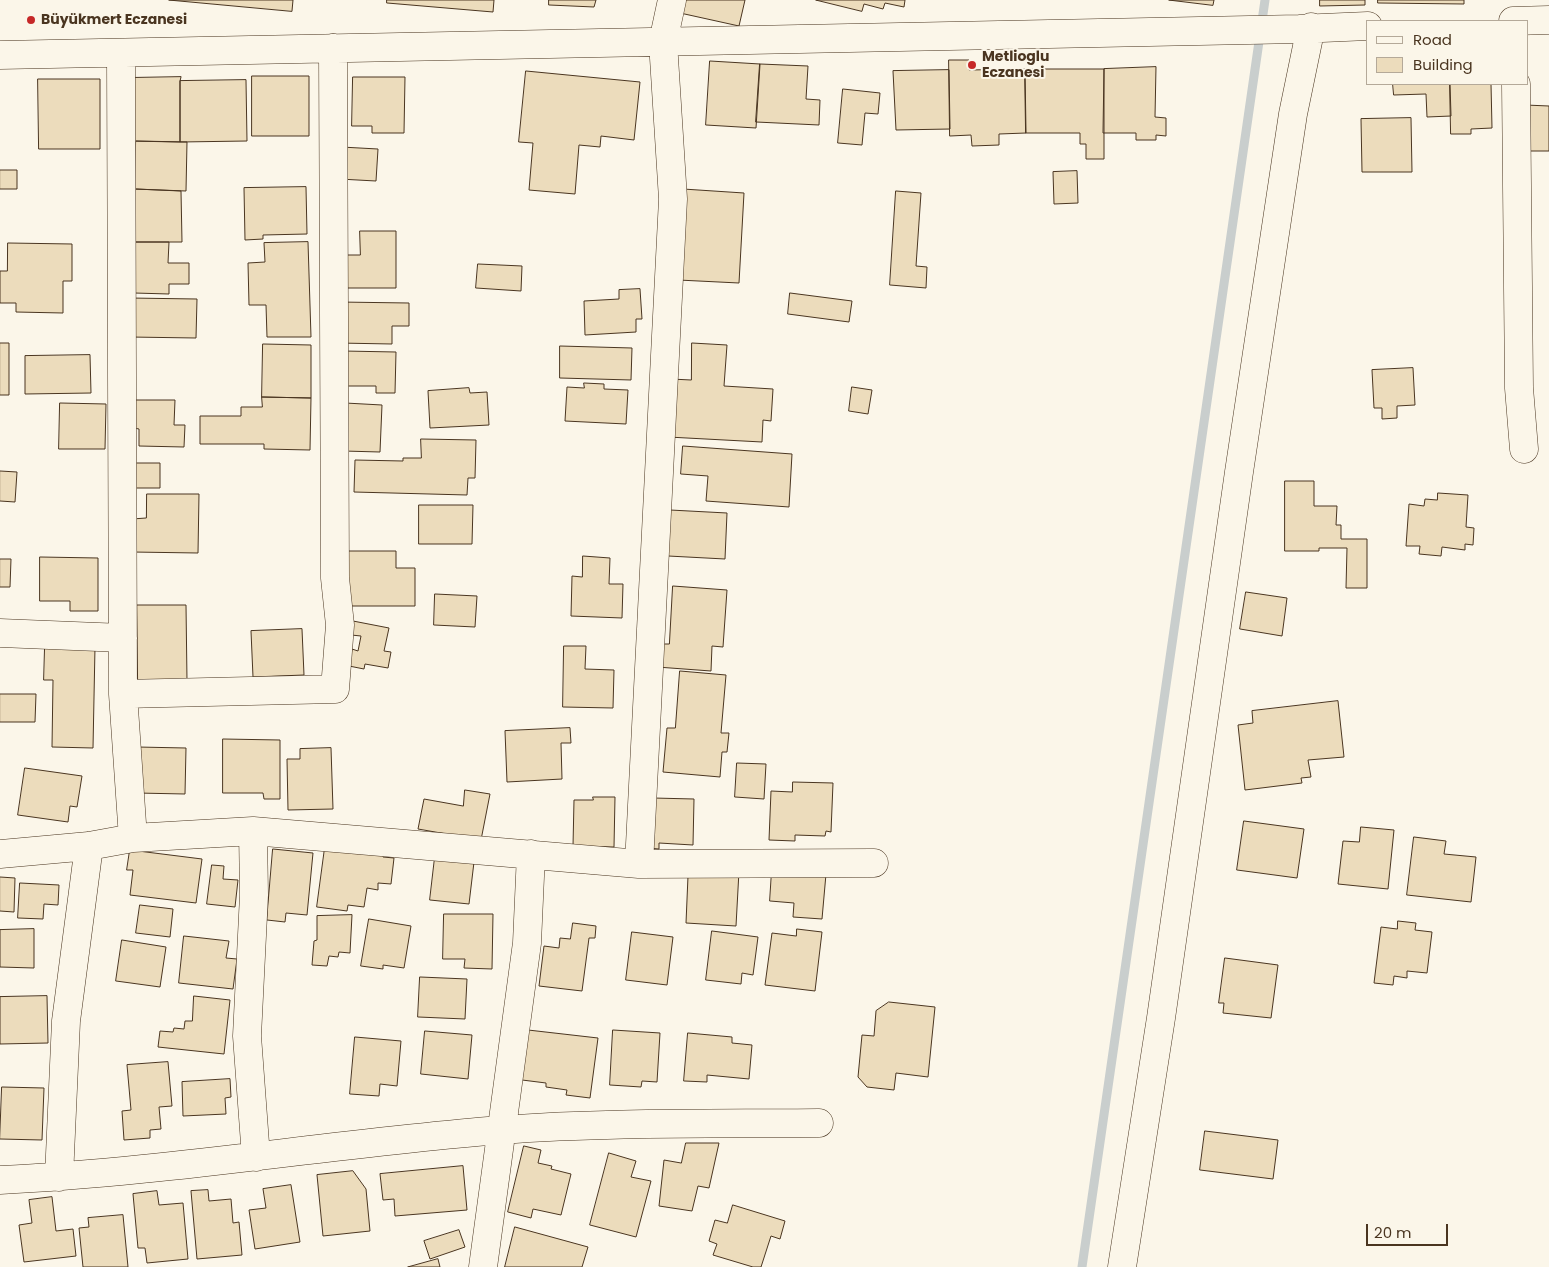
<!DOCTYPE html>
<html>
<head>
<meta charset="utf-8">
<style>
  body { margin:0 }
  #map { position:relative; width:1549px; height:1267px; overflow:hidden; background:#fbf6e9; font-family:Poppins,sans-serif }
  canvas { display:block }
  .legend { position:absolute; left:1366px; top:20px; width:162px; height:65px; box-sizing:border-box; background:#fbf6e9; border:1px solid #b4a999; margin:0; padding:6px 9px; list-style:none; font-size:15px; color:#4a3520 }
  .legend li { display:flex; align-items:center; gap:10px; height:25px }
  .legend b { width:25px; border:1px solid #b4a999 }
  .scale { position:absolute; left:1366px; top:1224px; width:82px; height:22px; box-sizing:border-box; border:2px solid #4a3520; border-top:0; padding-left:6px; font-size:15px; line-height:18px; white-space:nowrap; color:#4a3520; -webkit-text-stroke:4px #fbf6e9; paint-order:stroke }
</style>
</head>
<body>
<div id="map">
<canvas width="1549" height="1267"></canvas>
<ul class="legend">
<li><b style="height:6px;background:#fbf6e9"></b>Road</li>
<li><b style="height:14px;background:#ecdcbc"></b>Building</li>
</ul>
<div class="scale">20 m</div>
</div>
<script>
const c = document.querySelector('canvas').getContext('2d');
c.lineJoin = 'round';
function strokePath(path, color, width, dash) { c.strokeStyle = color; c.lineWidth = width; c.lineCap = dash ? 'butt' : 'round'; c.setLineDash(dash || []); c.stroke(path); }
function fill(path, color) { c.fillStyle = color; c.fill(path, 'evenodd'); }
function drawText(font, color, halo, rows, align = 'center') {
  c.font = font + ' Poppins,sans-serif'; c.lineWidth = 4; c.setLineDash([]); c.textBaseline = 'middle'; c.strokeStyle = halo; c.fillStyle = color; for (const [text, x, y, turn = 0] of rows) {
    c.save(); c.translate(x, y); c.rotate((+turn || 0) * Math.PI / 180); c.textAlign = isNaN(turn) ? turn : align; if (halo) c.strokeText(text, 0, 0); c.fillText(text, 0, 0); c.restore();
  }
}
strokePath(new Path2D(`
  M1082,1267L1265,0`), '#c9cecd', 9);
const building = new Path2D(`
  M169,0H293L292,11Z
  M387,0H494L493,12L387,3Z
  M549,0H596L594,7L549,5Z
  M683,0H745L739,26L680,13Z
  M816,0H905L904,7L885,3L883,9L864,4L862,11Z
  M1169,0H1214L1213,5Z
  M1320,0H1365V5L1320,6Z
  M1378,0H1464V4L1378,3Z
  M949,60H969V70L1025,69L1026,133L999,134V145L972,146L971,135L950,136Z
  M710,61L760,64L756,128L706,125Z
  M760,64L808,66L806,99L820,100L819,125L756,122Z
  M1156,67L1155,117L1166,118V136L1156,135V140H1136V133H1103L1104,69Z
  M1025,69H1104V159H1086V144H1080V133H1026Z
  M949,70L950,129L896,130L893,71Z
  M526,71L640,82L634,140L601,136L600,147L579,145L575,194L529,190L533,143L519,142Z
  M252,76H309V136H252Z
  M181,77L180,81V142L128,141L127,78Z
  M353,77H405L404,133H372V126H352Z
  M38,79H100V149H39Z
  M246,80L247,141L180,142V81Z
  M1393,84H1450L1451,116L1427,117L1426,94L1394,95Z
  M1450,84H1491L1492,128L1471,129V134H1451Z
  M843,89L880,93L878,114L865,113L862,145L838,143Z
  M1525,105L1549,106V151H1525Z
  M1411,118L1412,172H1362L1361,119Z
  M136,141L187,142L186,191L135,189Z
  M341,147L378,149L376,181L339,179Z
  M0,170H17V189H0Z
  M1077,171L1078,203L1054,204L1053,172Z
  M306,187L307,234L263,235V239L245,240L244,188Z
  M135,189L181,191L182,242H135Z
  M683,189L744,193L739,283L678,280Z
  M896,191L921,193L916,266L927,267L926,288L890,285Z
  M360,231H396V288H340V255H360Z
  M135,242H169L168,263H189V284H169V294L134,293Z
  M308,242L311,337H267L266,305H249L248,263L265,262L264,243Z
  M8,243L72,244V281H63V313L16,312V303H0V271H7Z
  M478,264L522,266L521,291L476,288Z
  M640,289L642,319H636V332L585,335L584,301L619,299V290Z
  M790,293L852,301L849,322L788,314Z
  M129,298L197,299L196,338L129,337Z
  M338,302L409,303V326H392V344L337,343Z
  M0,343H9V395H0Z
  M692,343L727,345L724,386L773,389L771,421L763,420L762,442L668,437L671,379L691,380Z
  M263,344L311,345V398L262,397Z
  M560,346L632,348L631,380L560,378Z
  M343,351L396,352L395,393H376V386H342Z
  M90,355L91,393L25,394V356Z
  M1413,368L1415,405L1397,406V418L1382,419V408H1374L1372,370Z
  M584,383L604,384V389L628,390L626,424L565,421L567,387L584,388Z
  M852,387L872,390L868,414L849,411Z
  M469,388L470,393L487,392L489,425L430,428L428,391Z
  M262,397L311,398L310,450L264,449V444H200V416H241V407H262Z
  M134,400H175L174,425H185L184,447L139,446V429L134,428Z
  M60,403L106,404L105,449H59Z
  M345,403L382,405L380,452L343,451Z
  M421,439L476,440L475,478H468L467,495L354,492L355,460L403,461V458H421Z
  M683,446L792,454L789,507L706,501L708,476L681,474Z
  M132,463H160V488H132Z
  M0,471L17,472L15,502L0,501Z
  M1285,481H1314V506H1337L1336,525H1341V539H1367V588H1346L1347,548H1319V551H1285Z
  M1438,493L1468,495L1466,527L1474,528L1473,545L1465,544V550L1442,547L1441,556L1419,554L1420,546H1406L1409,504L1424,506L1425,499L1437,500Z
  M147,494H199L198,553L132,552V519L146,518Z
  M419,505H473L472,544H419Z
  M670,510L727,513L725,559L668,556Z
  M341,551H396V568H415V606H342Z
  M583,556L610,558L609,584H623L622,618L571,616L572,576L582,577Z
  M40,557L98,558V611H70V601H40Z
  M0,559H11L10,587H0Z
  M673,586L727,590L723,647L712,646L711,671L657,667L659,644H669Z
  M1246,592L1287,598L1282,636L1240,629Z
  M435,594L477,596L475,627L434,625Z
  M137,605H186L187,681L138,682Z
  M353,621L389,628L384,651L391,652L388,668L365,664L364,669L349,666L352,649L358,651L361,636L351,635Z
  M302,629L304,675L253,677L251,631Z
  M45,646L95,647L93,748L52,747L53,680H44Z
  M564,646H586L585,669L614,670L613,708L563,707Z
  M680,671L726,675L721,733H729L727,752H722L720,777L663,772L667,728H675Z
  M0,694H36L35,722H0Z
  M1338,701L1344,757L1308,760L1311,777L1301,778L1302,783L1245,790L1238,725L1253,723L1252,711Z
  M570,728L571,743H561L562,779L507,782L505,731Z
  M223,739L280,740V799H264L263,793H223Z
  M137,747L186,748L185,794L136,793Z
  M331,748L333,809L288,810L287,759H300V749Z
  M737,763L766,764L764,799L735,797Z
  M25,768L82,776L77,807L70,806L68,822L18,815Z
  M793,782L833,783L831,832L826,831L825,836L795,835V841L769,840L771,791L792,792Z
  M465,790L490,794L481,840L418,829L424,799L463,806Z
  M593,797H615L614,847L573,846L574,800H593Z
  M653,798L694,799L693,845L659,843V849L647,848Z
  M1244,821L1304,829L1297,878L1237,870Z
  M1361,827L1394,830L1388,889L1338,884L1343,841L1359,842Z
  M1414,837L1446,841L1444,854L1476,857L1471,902L1407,895Z
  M326,840L384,848L383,857L394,858L391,884L378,883V890L367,888L364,907L348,905L347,911L317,907Z
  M273,849L313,853L307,915L286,913L285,922L267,920Z
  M130,850L202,859L196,903L130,895L133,870H127Z
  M435,857L474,862L469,904L430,900Z
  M212,865L224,866L223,879L238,880L235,907L207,904Z
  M772,870L826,874L822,919L793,917L794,903L770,901Z
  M739,871L736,926L686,923L688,876Z
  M0,877L15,878L14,912L0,911Z
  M20,883L59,885L58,905L44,904L43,919L18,918Z
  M140,905L173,909L170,937L136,933Z
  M444,914H493L492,969L464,968L465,959H443Z
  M352,915L350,953L339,952L338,957L329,956L327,966L312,965L314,941L317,940V916Z
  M369,919L411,926L404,968L383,965V969L361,966Z
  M1398,921L1416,923L1415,930L1432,932L1427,973L1407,971V978L1394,976L1393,985L1374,983L1381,927L1397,929Z
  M573,923L596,926L595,938H589L582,991L539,986L544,946L559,948L560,938L570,939Z
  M34,929V968L0,967V930Z
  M797,929L822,932L815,991L765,985L772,933L796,936Z
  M712,931L758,937L753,975L742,973L741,984L706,980Z
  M632,932L673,937L667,985L626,980Z
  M184,936L229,941L226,958L237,959L233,989L179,983Z
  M122,940L166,947L160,987L116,981Z
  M1225,958L1278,965L1271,1018L1223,1013L1224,1003H1219Z
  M420,977L467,979L465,1019L418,1017Z
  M47,996L48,1043L0,1044V997Z
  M194,996L230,1000L224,1054L158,1047L160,1031L173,1032L174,1028L184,1029L185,1021H192Z
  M889,1002L935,1007L928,1077L896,1073L894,1090L867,1087L858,1077L862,1035L874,1036L876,1011Z
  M528,1030L598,1038L590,1098L566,1095L567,1090L546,1087V1083L522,1080Z
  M613,1030L660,1033L657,1082L642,1081L641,1087L610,1085Z
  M425,1031L472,1035L468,1079L421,1074Z
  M688,1033L732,1037V1043L752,1045L749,1079L707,1075V1082L684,1081Z
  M355,1037L401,1041L397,1086L380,1084L379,1096L350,1094Z
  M168,1062L172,1106L159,1107L161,1129L150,1130V1138L124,1140L122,1111L131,1110L127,1065Z
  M230,1079L231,1097L225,1098L226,1114L183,1116L182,1082Z
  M2,1087L44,1088L42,1140L0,1139Z
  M1205,1131L1278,1140L1273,1179L1200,1170Z
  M686,1143H719L709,1188L698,1186L692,1211L659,1206L664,1160L681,1163Z
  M524,1146L541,1150L538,1163L552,1166L551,1169L571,1174L561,1215L533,1209L531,1218L508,1212Z
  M609,1153L636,1161L631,1177L651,1181L636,1237L590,1225Z
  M463,1166L467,1210L395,1216L394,1199L383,1200L380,1174Z
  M353,1171L366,1189L370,1231L323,1236L317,1175Z
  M291,1185L300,1242L255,1249L249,1210L266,1208L263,1189Z
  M208,1190L209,1201L231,1199L233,1223L239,1222L242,1255L197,1259L191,1191Z
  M157,1191L159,1205L183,1203L188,1259L147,1263L145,1248H138L133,1194Z
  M52,1197L56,1231L73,1229L76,1256L24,1262L19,1225L32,1223L29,1200Z
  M733,1205L785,1221L780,1239L771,1236L761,1267H753L713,1255L717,1244L709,1241L715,1220L727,1223Z
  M123,1215L128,1267H83L79,1228L89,1227L88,1218Z
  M515,1227L588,1247L582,1267H505Z
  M459,1230L465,1247L430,1259L424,1241Z
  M438,1259L440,1267H408Z`);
fill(building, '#ecdcbc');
strokePath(building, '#4a3520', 1);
const minor = new Path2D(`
  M1513,21L1549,20
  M121,53L123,694L133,838
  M0,55L1299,29L1368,26
  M1516,84L1519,388L1524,449
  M0,633L123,638
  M123,694L335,689L340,625L335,578L333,48
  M253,831L254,895L247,1036L256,1157
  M0,854L89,846L133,838L253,831L639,864L874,863
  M639,864L673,199L663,42L672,0
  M59,1177L66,1021L89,846
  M0,1180C168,1172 334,1143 501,1130C607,1122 714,1124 819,1123
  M483,1267L527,943L531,854
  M1122,1267L1161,1018L1239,472L1293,114L1311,27`);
strokePath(minor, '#4a3520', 29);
strokePath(minor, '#fbf6e9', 28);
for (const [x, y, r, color] of [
  [31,20,5,"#c62828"],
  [972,65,5,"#c62828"]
]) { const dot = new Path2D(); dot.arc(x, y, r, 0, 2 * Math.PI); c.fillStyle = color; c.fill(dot); strokePath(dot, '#fbf6e9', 2); }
drawText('bold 14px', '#4a3520', '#fbf6e9', [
  ["Büyükmert Eczanesi",41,20],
  ["Metlioglu",982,57],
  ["Eczanesi",982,73]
], 'left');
</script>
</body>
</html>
